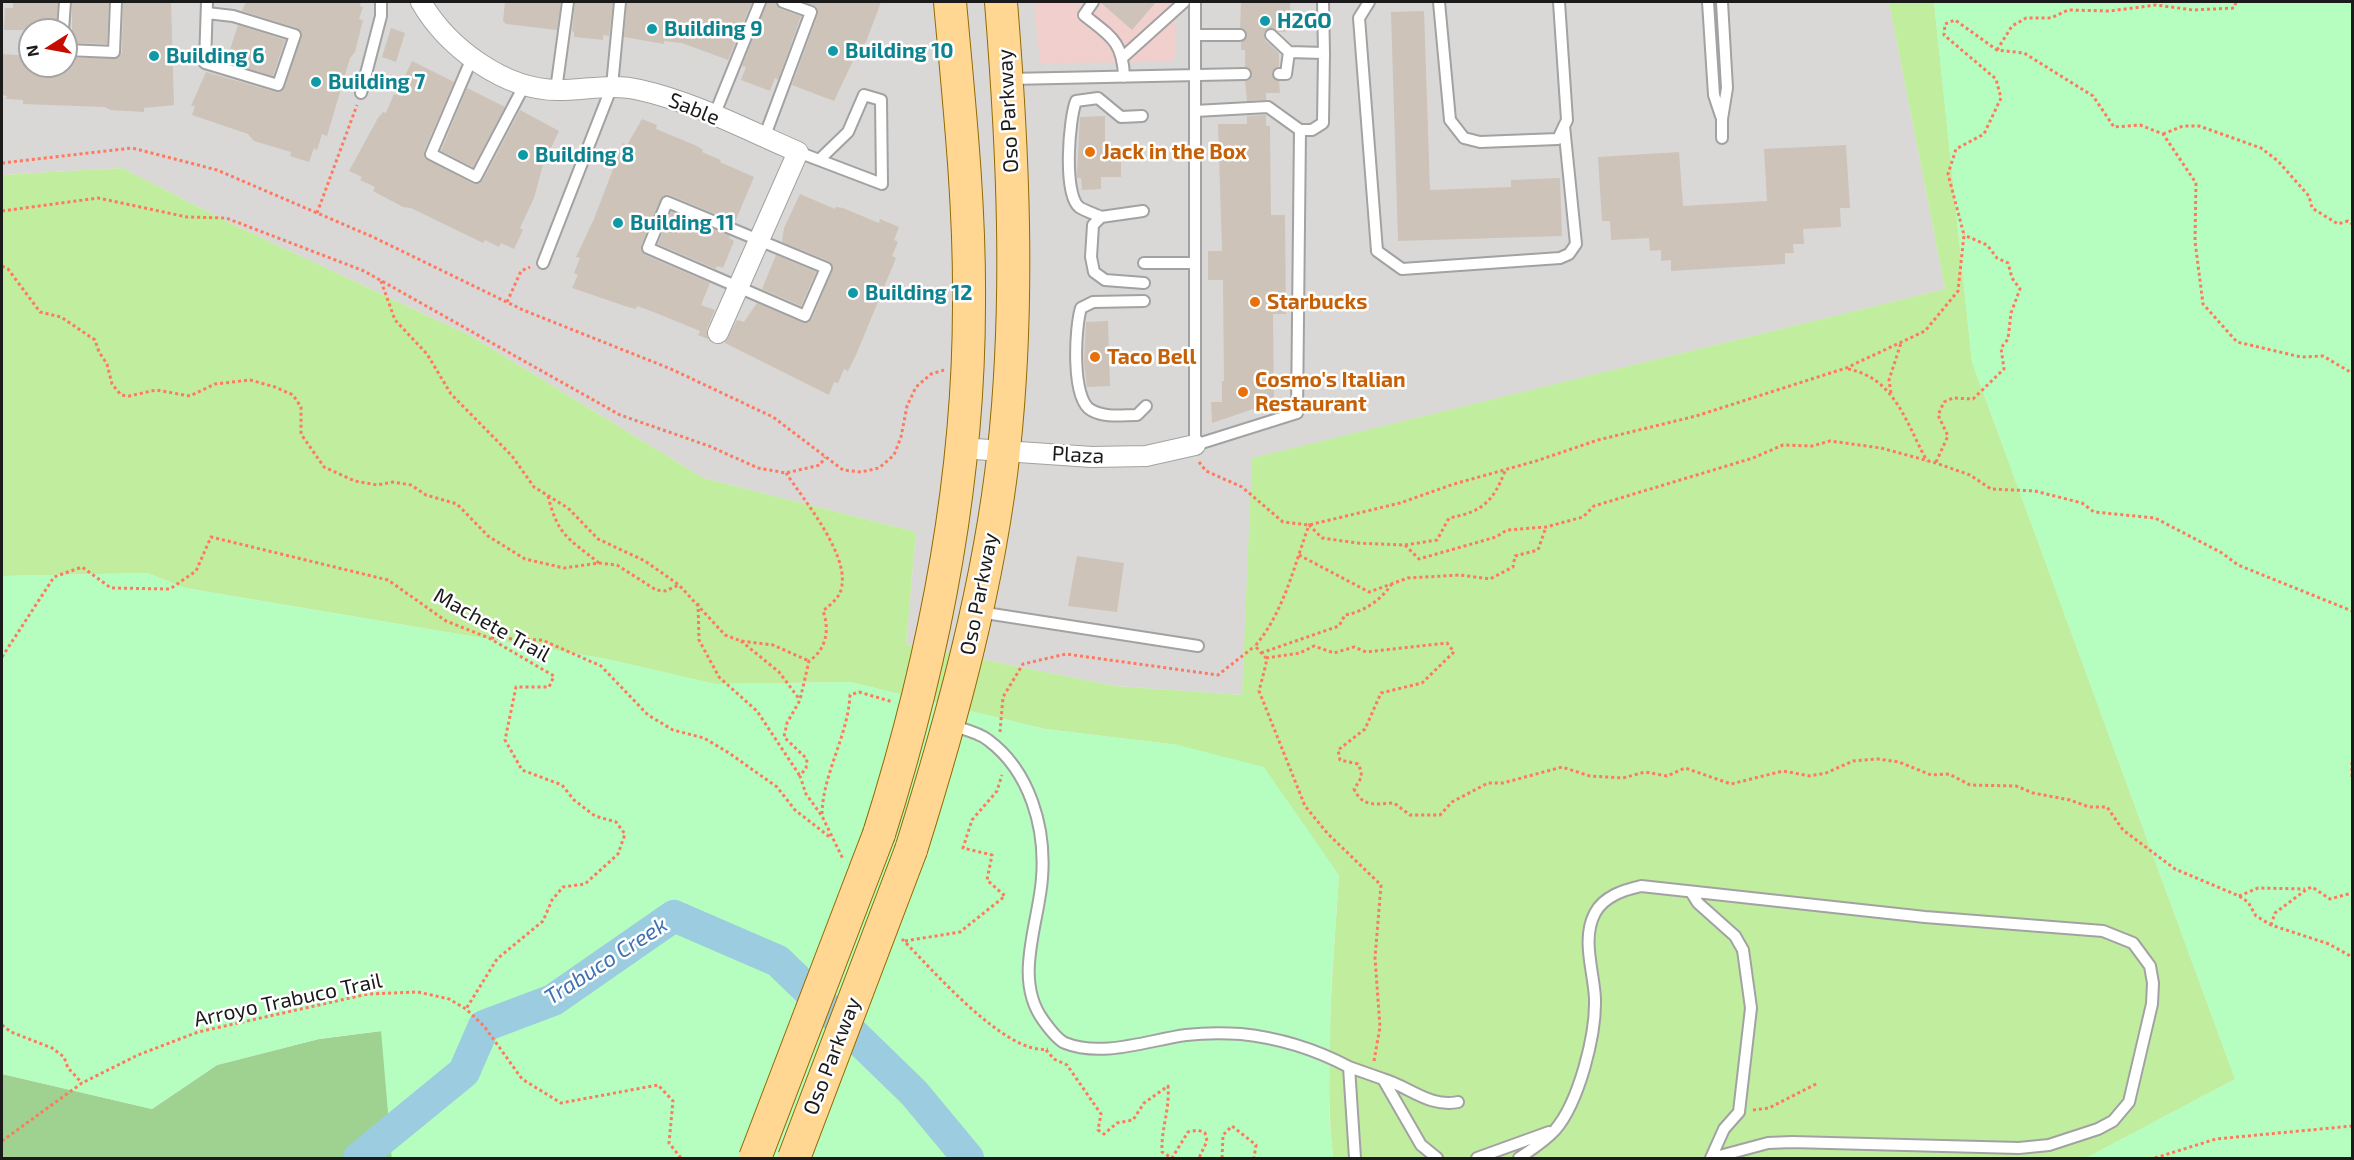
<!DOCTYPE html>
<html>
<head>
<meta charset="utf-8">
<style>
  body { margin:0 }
  #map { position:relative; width:2354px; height:1160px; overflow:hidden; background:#eeeadf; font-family:"Exo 2",sans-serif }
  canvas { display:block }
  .frame { position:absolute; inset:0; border:3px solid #1b1b1b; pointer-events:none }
  .north { position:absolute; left:18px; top:18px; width:60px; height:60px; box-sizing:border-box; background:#fff; border:2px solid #a4a4a4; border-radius:50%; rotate:259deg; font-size:16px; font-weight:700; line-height:24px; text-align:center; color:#1b1b1b }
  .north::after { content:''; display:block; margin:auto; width:21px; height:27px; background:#c50c00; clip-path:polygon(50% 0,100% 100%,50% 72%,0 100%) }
</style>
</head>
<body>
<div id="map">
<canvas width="2354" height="1160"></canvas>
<div class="frame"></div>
<div class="north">N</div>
</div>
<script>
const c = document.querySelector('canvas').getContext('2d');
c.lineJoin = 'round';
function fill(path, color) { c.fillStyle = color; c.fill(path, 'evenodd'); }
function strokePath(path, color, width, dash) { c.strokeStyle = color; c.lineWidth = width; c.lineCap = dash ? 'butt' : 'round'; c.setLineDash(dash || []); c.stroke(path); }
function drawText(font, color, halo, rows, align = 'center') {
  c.font = font + ' "Exo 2",sans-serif'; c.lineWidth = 5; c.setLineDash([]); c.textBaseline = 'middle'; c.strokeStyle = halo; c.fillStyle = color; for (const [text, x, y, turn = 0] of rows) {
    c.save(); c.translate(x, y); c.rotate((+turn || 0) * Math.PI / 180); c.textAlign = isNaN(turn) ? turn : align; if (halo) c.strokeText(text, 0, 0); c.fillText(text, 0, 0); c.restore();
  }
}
fill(new Path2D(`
  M2,2H1889L1945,289L1253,458L1242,695L1115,686L906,644L916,532L703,478L471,336L234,225L122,168L2,175ZM30,30H66V66H30Z`), '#d9d8d7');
fill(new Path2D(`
  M1034,2H1174L1176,57L1170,62L1040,63Z`), '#f1cfcc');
fill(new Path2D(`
  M1889,2H1934L1972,362L2235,1079L2086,1158H1333C1324,1064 1333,969 1339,875L1178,745L1045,729L850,682L715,684L607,659L185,588L147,573L2,576V175L122,168L234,225L471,336L703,478L916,532L906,644L1115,686L1242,695L1252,458L1945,289Z`), '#c1ed9f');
fill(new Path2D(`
  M382,1031L392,1158H2V1074L152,1109L217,1065L319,1039Z`), '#9fd190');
fill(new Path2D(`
  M1934,2H2352V1158H2086L2235,1079L1972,362Z
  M147,573L185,588L607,659L715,684L850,682L1045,729L1178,745L1264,767L1339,875L1331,988L1329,1114L1333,1158H392L381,1031L319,1039L217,1065L152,1109L2,1074V576Z`), '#b6fdc0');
strokePath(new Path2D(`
  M359,1158L464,1072L484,1026L553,1000L674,916L778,961L914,1093L968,1158`), '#9bcce0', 32);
fill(new Path2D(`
  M13,2H58L56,30H4L5,8H13Z
  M72,2H109L107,44L72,43Z
  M123,2H171L174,105L144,108V112L111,110L104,107L23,104V100L6,99L7,96L2,95V54L30,56V66H66V58H118L122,52Z
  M246,2H361L360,6L363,7L359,19L363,20L355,52L350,58L327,136L322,134L317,150L314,148L309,162L290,156L291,152L254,141L248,134L192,115L195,106H191L206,72L276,92L285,87L302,33L297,28L242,11Z
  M505,2H561L557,30L506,24L503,21Z
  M575,2H613L609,36L603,35V40L574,37V32L572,31Z
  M627,2H752L728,60L682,43L664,41V44L624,37Z
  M767,2H776L780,9L801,16L778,80L775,78L770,91L741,80L746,67L742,66Z
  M804,2H881L866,42L859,48L834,101L792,85L818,14L816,7Z
  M1100,2H1156L1132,30Z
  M1241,2H1290L1291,31L1279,32L1269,28L1264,33L1265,40L1279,53V66L1273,70L1272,75L1279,81L1280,93H1266V100L1247,101L1245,81L1251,78L1252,73L1245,67V50H1241V42L1247,36L1246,31L1240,28Z
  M1424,11L1430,190L1511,187V180L1560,178L1562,236L1398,241L1391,12Z
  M238,25L285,40L273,76L226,62Z
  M391,28L405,33L396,62L382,57Z
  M412,61L454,82L424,151L425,158L473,184L483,180L520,110L559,131L543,165L534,198L520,228L523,230L514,249L501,243L499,247L485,240L483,243L411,208L403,207L373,191L375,187L360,180L362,177L349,171L378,118L383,112L386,113L394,94L396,95Z
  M467,88L505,107L473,167L441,151Z
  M1266,115V126H1270L1271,215H1285L1286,314H1273L1274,402L1265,403V405L1212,423L1211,402H1222V381H1224L1223,280H1208V251H1222L1218,124H1247V116Z
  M1105,116V157H1121V177H1101V189L1082,190L1081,178H1077V172L1080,117Z
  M642,119L657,125L656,129L697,146L703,150L702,152L721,160L720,162L754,177L735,222L670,195L663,196L641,245L645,255L710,283L701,305L715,310L707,329L708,339L698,335L700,331L656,313L637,306L636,309L628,307L572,288L578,275L574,273L580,258L576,257L594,219L623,143L627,145Z
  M1846,145L1850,208H1840L1841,227L1803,229L1804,244H1793L1794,253H1785V264L1671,271V260L1661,261V250L1650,251L1649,238L1611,240L1610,221H1602L1598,157L1679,152L1683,206L1767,201L1764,149Z
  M800,194L835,209L836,207L843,208L874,221L879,223L880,219L899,227L894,240L898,242L892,256L896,258L856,355L848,371L844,369L838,383L834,382L829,395L725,343L737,320L744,322L757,303L803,323L812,319L833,268L829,261L782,242L784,228Z
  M671,212L730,236L729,238L734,241L723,268L717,266L716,269L658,244Z
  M776,255L816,272L801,306L762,289Z
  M1108,321L1110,386L1087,387L1084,362L1086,322Z
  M1077,556L1124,563L1117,612L1068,606Z`), '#cdc3b8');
const lane = new Path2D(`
  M1093,2L1084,15C1110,36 1123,41 1124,77
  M1323,2L1324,53
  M1369,2L1359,18L1377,251L1402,269L1560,258L1569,254L1576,244L1564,126
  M1439,2L1450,120L1464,138L1480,142L1558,139L1567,120L1559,2
  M1708,2L1714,95L1721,116
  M1722,2L1727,88L1722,119V138
  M207,13L233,16L295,35L278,85L205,63L207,2
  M63,30L65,2
  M1195,35H1240
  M1271,35L1289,52
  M66,50L114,52L116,2
  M1123,57L1184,2
  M472,58L431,154L476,177L525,84
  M1279,74H1286L1289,52L1324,53L1323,123L1312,130H1300
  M1010,79L1245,74
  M556,90L568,2
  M361,93L381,16V2
  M1195,111L1268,107L1300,130L1297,413L1195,445V2
  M714,116L760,2
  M764,138L811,12L783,2
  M798,152L882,184L881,100L864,95L848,132L819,160
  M667,202L826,268L805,316L648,248Z
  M1143,211L1101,217L1093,225L1091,257L1094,272L1105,280L1144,283
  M1101,217C1095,214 1085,211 1079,207C1063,193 1069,119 1076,101L1098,98L1121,117L1142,116
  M543,263L612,86L620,2
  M1144,263H1195
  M1144,301L1093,302L1081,308C1075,327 1071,399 1091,410C1105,418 1122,415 1137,415L1146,406
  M979,612L1198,646
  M950,725C962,729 978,732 988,740C1030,771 1046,828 1042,878C1039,923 1013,979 1043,1020C1048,1027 1058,1040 1065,1043C1102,1058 1149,1040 1186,1035C1204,1033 1224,1033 1241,1034C1280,1038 1315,1049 1349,1067L1355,1158
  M1691,892L1698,903L1735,936L1743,950L1751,1008L1739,1112L1724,1129L1711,1158
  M1349,1067L1383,1079L1421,1145L1437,1158
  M1383,1079C1408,1086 1430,1108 1458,1102
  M1477,1158L1549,1132
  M1519,1158C1531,1150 1545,1141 1555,1130C1579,1102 1596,1035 1595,999C1594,972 1581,939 1595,913C1604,896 1624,890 1641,886L1925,917L2103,931L2133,943L2150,966L2153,983L2152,1004L2129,1102L2113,1121L2098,1129L2049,1145L2019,1148L1792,1142L1768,1143L1712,1158`);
const street = new Path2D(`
  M421,2C447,47 504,90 558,90C586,90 613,83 640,90C694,102 747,130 798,152L718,333
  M960,448L1092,457L1146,456L1195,445`);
const primary = new Path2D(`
  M879,834C933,664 969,483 969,304C970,203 959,102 950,2
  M911,850C952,719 989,586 1004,449C1020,300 1013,151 1001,2`);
strokePath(lane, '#a2a2a2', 14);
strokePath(street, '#a2a2a2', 22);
strokePath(primary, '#916a00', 34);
strokePath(new Path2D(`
  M1997,50L2012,26L2026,18H2051L2068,10L2110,11L2156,5L2193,10L2234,8L2236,2
  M2163,134L2183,126H2199L2261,148L2278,161L2309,196L2312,208L2338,224L2348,221L2352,224
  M2,163L132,148L217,170L373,237L523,310L671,369L773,417L843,470L861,472L879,468L894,455L901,437L907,406L916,387L931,374L944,370
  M2,211L98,198L187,217L226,218L364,271L620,415L709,446L758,468L786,473L820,465L825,457
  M317,213L357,105
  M2,266L8,269L40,312L61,317L95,340L99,352L107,364L112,384L121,395L129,396L156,390L190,396L215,384L250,380L275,387L293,395L301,407V434L324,467L355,481L377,485L393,482L411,485L426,495L457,504L488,536L525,559L564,568L599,563L617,565L656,590L665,591L679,585
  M381,281L395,320L427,354L451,394L512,456L534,487L568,508L598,539L645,561L679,585L725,635L741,641L773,645L809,661
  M507,302L521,271L530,267
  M1848,369C1895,378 1906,423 1927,461
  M1891,393L1889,380L1901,343
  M1199,462L1206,471L1242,487L1283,522L1309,525L1400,503L1454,484L1536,461L1598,440L1696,416L1846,368L1925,331L1958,291L1964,235L1948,174L1956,149L1984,134L2001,98L1996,79L1944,35L1945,24L1955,20L1997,50L2024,53L2093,96L2114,127L2140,125L2163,134L2196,183L2195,241L2203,304L2237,342L2301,357L2323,356L2352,373
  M1936,462L1948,436L1938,415L1944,402L1953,398L1973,399L2004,369L2001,348L2008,339L2011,313L2020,289L2012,278L2008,263L1997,258L1987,245L1964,235
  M786,473C804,500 847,552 842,585C841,597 832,603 823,611C830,630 826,650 809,661L800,700L787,723L784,737L807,759L806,768L800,776L806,794L822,816L843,859
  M548,496C558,536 568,538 599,563
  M1405,545L1437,540L1449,518C1482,512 1493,502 1505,471
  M1299,555L1369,592L1408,578L1460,575L1490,579L1513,567L1515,556L1538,550L1546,527
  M698,603L699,640L719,677L757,711L800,776
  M491,638L542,640L601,666L648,715L673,730L704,738L729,753L777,787L795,810L831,838
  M741,641L779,672L800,700
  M1261,653L1339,626L1345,615C1363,612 1380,601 1391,585
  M2,657L54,577L82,567L111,588L170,589L196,571L211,537L388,580L446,621L489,638L554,676L549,687H516L505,740L522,770L562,785L574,800L595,816L616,822L625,834L618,854L585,884L563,887L552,900L543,921L497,959L466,1009
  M1266,658L1300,653L1314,646L1334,653L1354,647L1366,652L1447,643L1454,652L1422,683L1381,693L1365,729L1338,750L1340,760L1358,764C1364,775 1361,779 1354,789C1363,808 1376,804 1394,803L1410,815H1440L1452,802L1488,783H1503L1562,767L1590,776L1623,778L1645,772L1667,776L1685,768L1731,784L1783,771L1810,776L1826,773L1853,761L1878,759L1899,762L1931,775L1949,774L1970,785L2016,786L2033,793L2070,800L2089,807H2107L2123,830L2175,869L2239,896L2248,902L2256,916L2271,925L2329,944L2352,957
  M1000,732L1003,697L1023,664L1066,654L1218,675L1255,646
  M2352,762V779
  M822,814C823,773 848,736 850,695L859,692L893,702
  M2239,896L2258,888L2305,889
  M2271,925L2275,913L2307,889L2312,887L2330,899L2352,893
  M902,939C931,968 1006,1056 1048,1049
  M905,941L960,932L1005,896L987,880L992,855L963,848L972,820L997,791L1002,775
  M2,1025L11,1032L52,1048L64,1057L68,1068L82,1083
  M1046,1050L1054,1059L1067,1065L1101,1114L1098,1130L1104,1134L1117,1123L1133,1120L1144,1103L1168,1086C1170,1110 1161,1128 1162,1152L1172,1158L1188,1132L1198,1130L1205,1133L1207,1141L1199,1158
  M1374,1061L1380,1027L1375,958L1381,885L1328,834L1305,806L1259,691L1266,664V658L1255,646C1284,612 1294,566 1309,525L1322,538L1357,543L1405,545L1419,559L1496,537L1507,530L1546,527L1583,517L1594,506L1753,458L1783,445L1812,446L1830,441L1881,448L1936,463L1970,475L1991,489L2035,491L2082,503L2094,512L2155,518L2222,553L2238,565L2352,611
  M1753,1110L1769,1108L1818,1083
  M2,1141L82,1083L138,1055L198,1032L368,994L418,992L449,999L466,1009L484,1026L522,1079L561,1103L658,1085L673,1101L669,1143L681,1158
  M1222,1158L1223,1135L1232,1126L1256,1145L1254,1158
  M2155,1158L2216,1139L2352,1126`), '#ff795e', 3, [3, 3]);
strokePath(lane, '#fff', 10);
strokePath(street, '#fff', 20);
strokePath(primary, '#ffd792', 32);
const primaryBridge = new Path2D(`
  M755,1158L879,834
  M794,1158L911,850`);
strokePath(primaryBridge, '#916a00', 34, []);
strokePath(primaryBridge, '#ffd792', 32);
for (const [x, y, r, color] of [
  [1265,21,6,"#0f9aa8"],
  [652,29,6,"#0f9aa8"],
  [833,51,6,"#0f9aa8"],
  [154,56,6,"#0f9aa8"],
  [316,82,6,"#0f9aa8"],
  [1090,152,6,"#e8710a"],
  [523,155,6,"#0f9aa8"],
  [618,223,6,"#0f9aa8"],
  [853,293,6,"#0f9aa8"],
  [1255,302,6,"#e8710a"],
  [1095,357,6,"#e8710a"],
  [1243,392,6,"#e8710a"]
]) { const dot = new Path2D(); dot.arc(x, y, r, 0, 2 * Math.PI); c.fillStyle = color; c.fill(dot); strokePath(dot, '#fff', 2); }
drawText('bold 21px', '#0d838f', '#fff', [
  ["H2GO",1277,21],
  ["Building 9",664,29],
  ["Building 10",845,51],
  ["Building 6",166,56],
  ["Building 7",328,82],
  ["Building 8",535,155],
  ["Building 11",630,223],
  ["Building 12",865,293]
], 'left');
drawText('21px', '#1b1b1b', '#fff', [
  ["Sable",694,109,22],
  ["Oso Parkway",1008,111,-93],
  ["Plaza",1078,455,3],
  ["Oso Parkway",979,594,-79],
  ["Machete Trail",492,625,29],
  ["Arroyo Trabuco Trail",288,1000,-12],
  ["Oso Parkway",832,1056,-69]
]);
drawText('bold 21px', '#c56008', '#fff', [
  ["Jack in the Box",1102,152],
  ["Starbucks",1267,302],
  ["Taco Bell",1107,357],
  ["Cosmo's Italian",1255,380],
  ["Restaurant",1255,404]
], 'left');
drawText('italic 22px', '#4172b1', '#fff', [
  ["Trabuco Creek",606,961,-33]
]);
</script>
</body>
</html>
